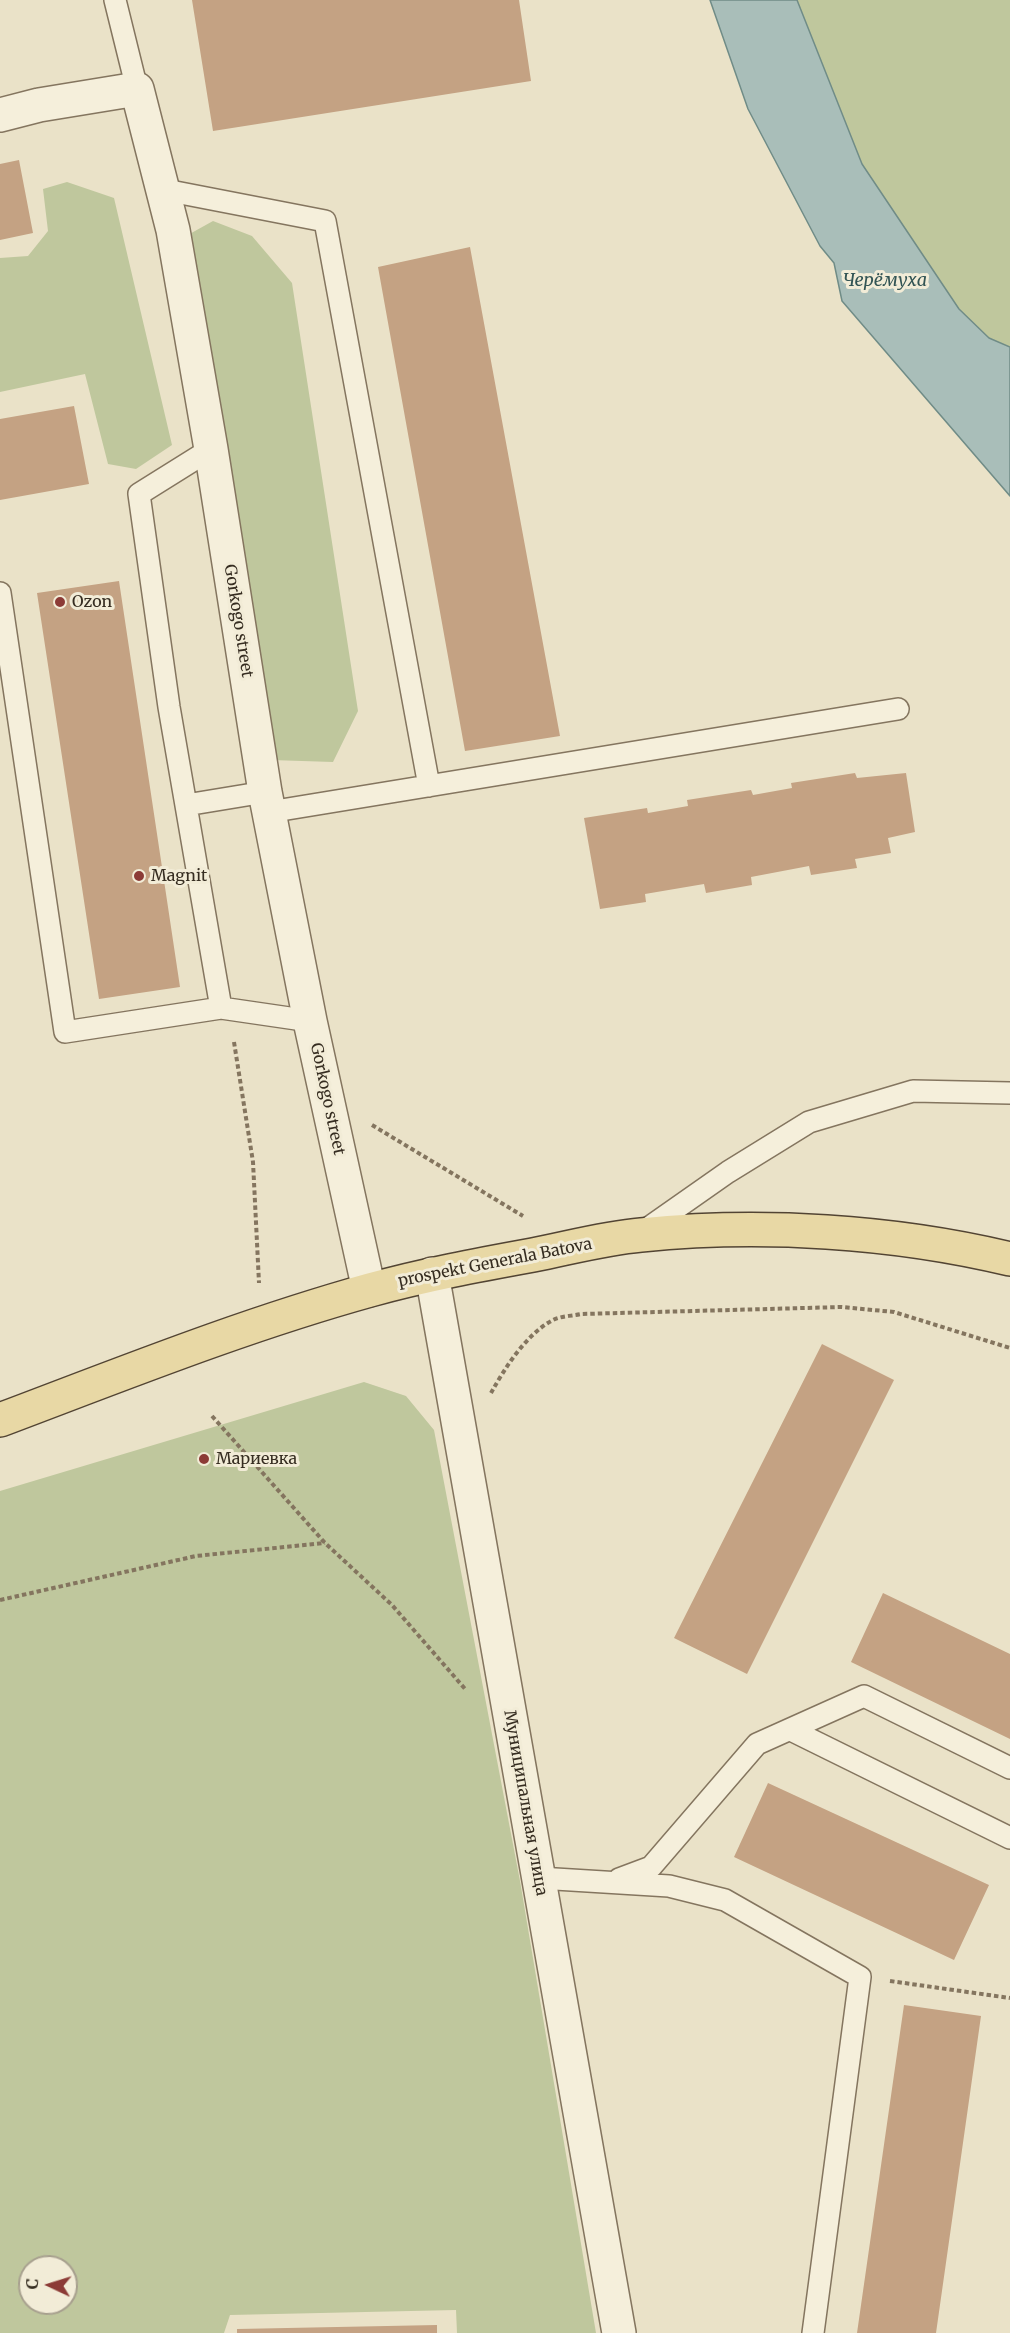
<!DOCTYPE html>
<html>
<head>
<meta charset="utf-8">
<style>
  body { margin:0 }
  #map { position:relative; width:1010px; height:2333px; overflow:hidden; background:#eae2c8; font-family:Merriweather,serif }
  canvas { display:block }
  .north { position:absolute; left:18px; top:2255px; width:60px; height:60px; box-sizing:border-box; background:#f2ecd7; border:2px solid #a7a08e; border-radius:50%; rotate:274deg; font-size:16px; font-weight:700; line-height:24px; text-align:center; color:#362d21 }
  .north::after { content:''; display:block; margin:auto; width:21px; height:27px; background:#8c3b36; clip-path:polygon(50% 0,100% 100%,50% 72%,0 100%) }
</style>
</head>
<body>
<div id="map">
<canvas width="1010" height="2333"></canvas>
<div class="north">С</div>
</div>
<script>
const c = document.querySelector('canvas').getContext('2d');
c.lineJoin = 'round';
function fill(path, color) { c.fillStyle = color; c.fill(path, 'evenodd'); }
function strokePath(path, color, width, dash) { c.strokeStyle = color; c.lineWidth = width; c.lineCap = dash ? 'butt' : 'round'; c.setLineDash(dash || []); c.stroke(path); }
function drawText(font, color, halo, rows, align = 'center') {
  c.font = font + ' Merriweather,serif'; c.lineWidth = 6; c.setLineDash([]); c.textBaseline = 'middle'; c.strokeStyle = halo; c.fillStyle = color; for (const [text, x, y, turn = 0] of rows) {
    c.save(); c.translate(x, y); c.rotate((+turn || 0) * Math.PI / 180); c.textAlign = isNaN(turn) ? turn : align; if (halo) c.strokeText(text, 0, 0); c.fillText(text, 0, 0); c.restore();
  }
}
fill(new Path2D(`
  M797,0H1010V347L989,338L959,309L862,164Z
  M67,182L114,198L172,445L136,469L108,464L85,374L0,392V258L28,256L48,231L43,189Z
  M213,221L252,236L292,283L358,711L333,762L271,760L186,236Z
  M364,1382L406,1396L434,1430L520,1881L596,2333H457L456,2310L230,2315L224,2333H0V1491ZM30,2267H66V2303H30Z`), '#bfc79d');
const water = new Path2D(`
  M710,0H797L862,164L959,309L989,338L1010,347V496L842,301L834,263L820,246L748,109Z`);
fill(water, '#a9beb9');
strokePath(water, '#708c87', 1.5);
fill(new Path2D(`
  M192,0H519L531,81L213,131Z
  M19,160L33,233L0,240V164Z
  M470,247L560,736L465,751L378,267Z
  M74,406L89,484L0,500V419Z
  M119,581L180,987L99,999L37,593Z
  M855,773L857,778L906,773L915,832L888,838L891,853L855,859L857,868L811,875L809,866L751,877L752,885L706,893L704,884L645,894L646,902L600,909L584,818L647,808L648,813L688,806L687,800L751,790L753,795L792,788L791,783Z
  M822,1344L894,1380L747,1674L674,1638Z
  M883,1593L1010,1654V1739L851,1662Z
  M768,1783L989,1885L954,1960L734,1857Z
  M904,2005L981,2016L936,2333H857Z
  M437,2325V2333H237V2329Z`), '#c4a283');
const service = new Path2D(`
  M115,0L137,89
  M165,190L325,221L429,786
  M211,449L139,494L169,707L221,1008L310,1021
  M0,593L65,1032L221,1008
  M186,805L265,792
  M269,812L898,709
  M641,1233L728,1172L809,1122L913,1091L1010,1093
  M791,1730L1010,1838
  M539,1878L669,1886L725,1900L860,1977L813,2333
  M619,1879L651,1867L757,1744L864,1696L1010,1768`);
const minor = new Path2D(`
  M0,115L39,105L137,89L173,230L211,449L265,792L310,1021L369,1290
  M432,1274L619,2333`);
const primary = new Path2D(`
  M0,1420C122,1374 244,1325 370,1290C424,1275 478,1265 533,1255C569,1248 605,1238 641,1235C761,1223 893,1231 1010,1259`);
strokePath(service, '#84755f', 24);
strokePath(minor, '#84755f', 36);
strokePath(primary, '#524433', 36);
strokePath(new Path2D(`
  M234,1042L253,1162L259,1283
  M372,1125L523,1216
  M491,1393C505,1368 526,1334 553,1320C561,1316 572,1316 581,1314L842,1307L894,1312L1010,1348
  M212,1416L325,1543L392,1605L466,1690
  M0,1600L196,1556L325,1543
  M890,1981L1010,1998`), '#84755f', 4, [4.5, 3]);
strokePath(service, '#f5efdb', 21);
strokePath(minor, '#f5efdb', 33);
strokePath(primary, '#e8d8a5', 33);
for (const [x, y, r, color] of [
  [60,602,6,"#8c3b36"],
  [139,876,6,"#8c3b36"],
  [204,1459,6,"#8c3b36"]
]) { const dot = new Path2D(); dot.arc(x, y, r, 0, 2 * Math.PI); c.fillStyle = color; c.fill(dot); strokePath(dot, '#f2ecd7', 2); }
drawText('16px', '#362d21', '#f2ecd7', [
  ["Ozon",72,602],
  ["Magnit",151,876],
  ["Мариевка",216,1459]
], 'left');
drawText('16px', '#362d21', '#f2ecd7', [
  ["Gorkogo street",238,621,81],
  ["Gorkogo street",327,1099,78],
  ["prospekt Generala Batova",495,1263,-11],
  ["Муниципальная улица",525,1803,80]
]);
drawText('italic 18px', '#325454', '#f2ecd7', [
  ["Черёмуха",885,281]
]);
</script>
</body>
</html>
